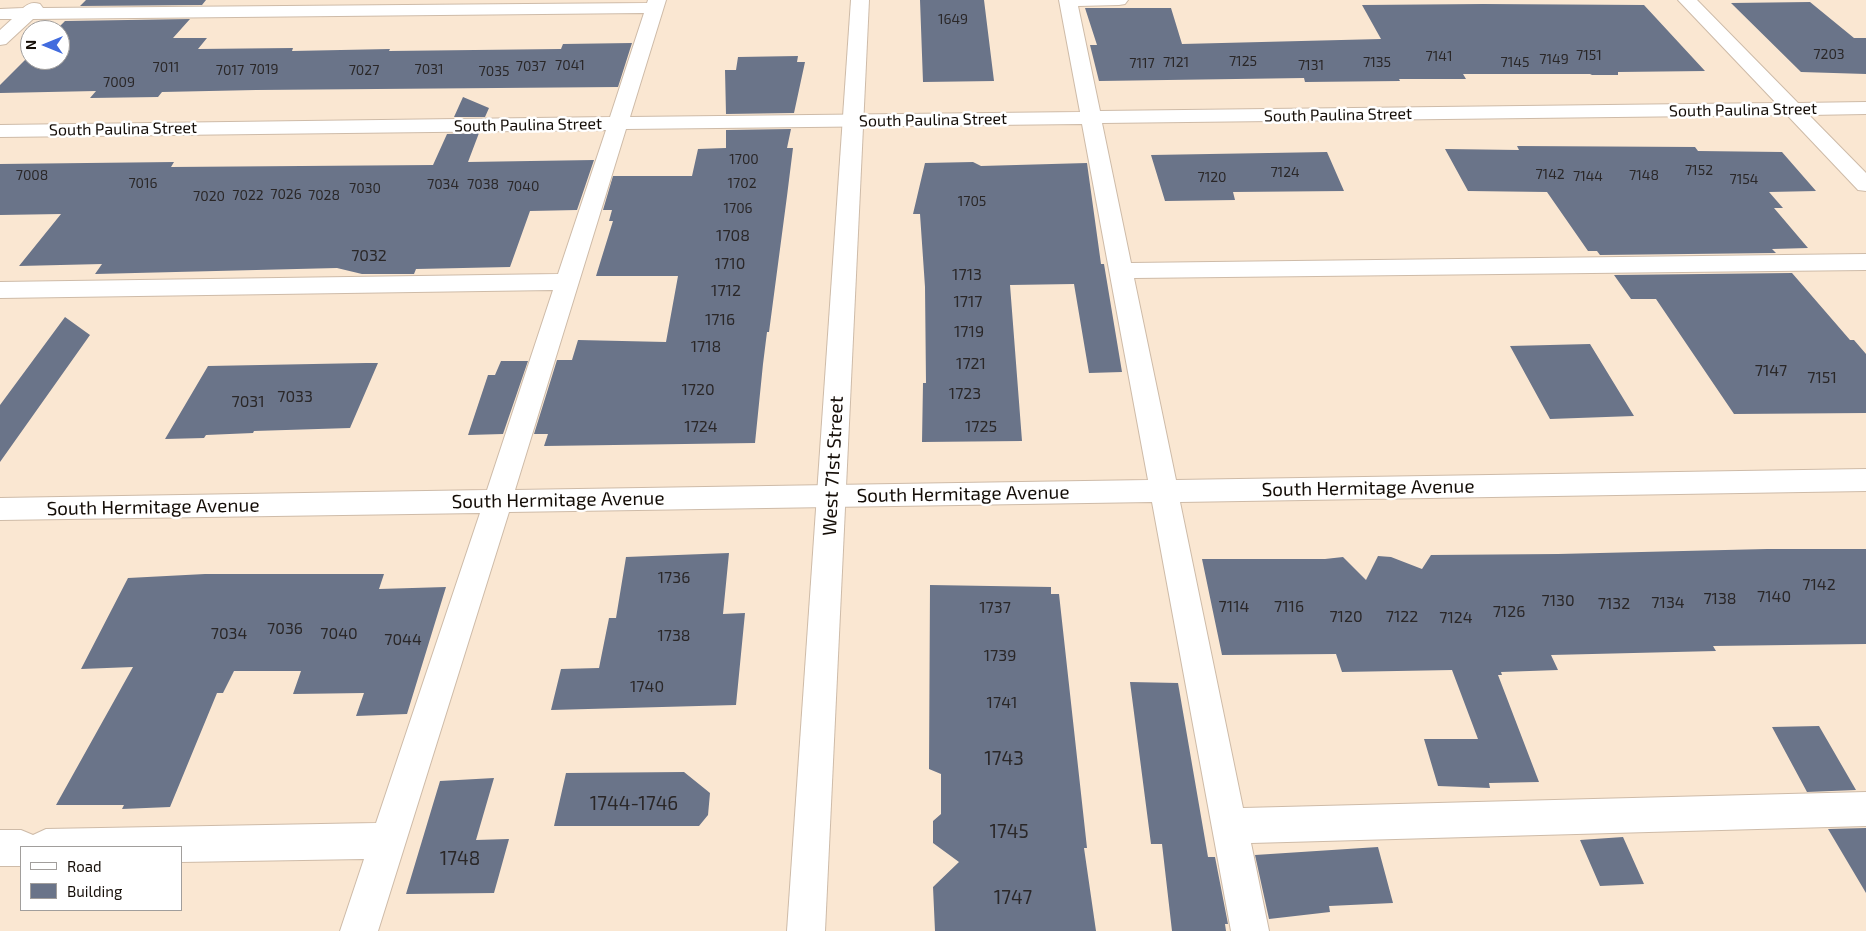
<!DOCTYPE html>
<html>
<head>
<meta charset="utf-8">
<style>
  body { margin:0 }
  #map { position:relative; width:1866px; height:931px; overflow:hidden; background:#fae7d2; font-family:"Exo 2",sans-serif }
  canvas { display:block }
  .legend { position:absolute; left:20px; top:846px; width:162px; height:65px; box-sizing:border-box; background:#fff; border:1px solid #a19e9c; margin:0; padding:6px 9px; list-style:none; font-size:15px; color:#140d07 }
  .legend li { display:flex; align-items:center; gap:10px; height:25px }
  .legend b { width:25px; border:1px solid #a19e9c }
  .north { position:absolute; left:20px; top:20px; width:50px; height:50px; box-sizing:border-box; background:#fff; border:1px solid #a19e9c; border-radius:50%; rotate:270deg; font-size:14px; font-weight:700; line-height:20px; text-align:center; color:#140d07 }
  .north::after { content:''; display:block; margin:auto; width:18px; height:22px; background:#426cde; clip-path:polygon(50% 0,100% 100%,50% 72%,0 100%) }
</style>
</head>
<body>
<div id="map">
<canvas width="1866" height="931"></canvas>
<ul class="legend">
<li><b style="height:6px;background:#fff"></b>Road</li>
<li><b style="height:14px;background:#6a7489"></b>Building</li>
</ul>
<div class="north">N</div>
</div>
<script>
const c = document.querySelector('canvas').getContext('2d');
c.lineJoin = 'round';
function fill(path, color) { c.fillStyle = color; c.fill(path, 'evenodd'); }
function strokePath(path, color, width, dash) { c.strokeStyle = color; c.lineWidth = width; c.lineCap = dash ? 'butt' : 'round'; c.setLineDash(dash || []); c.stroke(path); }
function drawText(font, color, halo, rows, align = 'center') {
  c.font = font + ' "Exo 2",sans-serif'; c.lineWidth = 5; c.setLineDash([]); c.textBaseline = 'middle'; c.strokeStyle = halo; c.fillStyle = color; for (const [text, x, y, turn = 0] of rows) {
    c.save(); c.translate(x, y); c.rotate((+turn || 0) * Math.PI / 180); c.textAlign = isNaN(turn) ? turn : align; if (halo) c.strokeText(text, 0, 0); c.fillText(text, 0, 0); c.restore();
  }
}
fill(new Path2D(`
  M86,0H206L202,5L80,6Z
  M920,0H984L994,81L923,82Z
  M1810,2L1854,38H1866V74L1801,72L1731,3Z
  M1483,4L1644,5L1705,71L1618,72V75H1592L1590,74H1463L1466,79H1399L1400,81L1305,82L1304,78L1099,81L1090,45H1097L1085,8H1171L1182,44L1381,39L1362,5Z
  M190,19L173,38H207L198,49L293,48L292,51L390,49L389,51L561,49L563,44L632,43L618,87L256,90L162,92L158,97L90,98L96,91L0,93V85L30,55V60H60V30H56L65,21Z
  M798,56L797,62H805L794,113L726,114L725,70H736L738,57Z
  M463,97L489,108L485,117H454Z
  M791,129L787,148H793L787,196L769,332H767L763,364L755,443L544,446L548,434H534L557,360H572L578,340L666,342L678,276H596L613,221H609L612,210H603L613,176H692L698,149L726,148V130Z
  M479,133L468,162L594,160L577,210L530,211L510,267L416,269L414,274H362L337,268L95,274L102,264L19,266L61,214L0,215V164L174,162L171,167L433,165L447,134Z
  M1517,146L1695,147L1698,151L1782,152L1816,191L1769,192L1783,208H1774L1808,248L1772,249L1776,253L1600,255L1597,251H1588L1547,192L1468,191L1445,149L1519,150Z
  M1327,152L1344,191L1233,192L1235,200L1165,201L1151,155Z
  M973,162L981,166L1087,163L1101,264H1104L1122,372L1089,373L1074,284L1010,285L1022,441L922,442L923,383H926L925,287L920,214H913L925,163Z
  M1792,273L1850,340H1854L1866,354V413L1734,414L1656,299H1631L1614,275Z
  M65,317L90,335L0,462V405Z
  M1590,344L1634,416L1550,419L1510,346Z
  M501,361H528L503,434L468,435L488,375H495Z
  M366,363H378L350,428L254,431L253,433L206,435L204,438L165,439L208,366Z
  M1767,549H1866V644L1713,646L1716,651L1551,655L1558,670L1501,672L1502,675H1498L1539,782L1489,783L1490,788L1438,786L1424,739H1478L1452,670L1342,672L1336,654L1222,655L1202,559H1325L1343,557L1366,580L1378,556L1391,557L1422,569L1431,555L1558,554Z
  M729,553L723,614L745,613L736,705L551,710L561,669L599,668L609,618H616L626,557Z
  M205,574H384L379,589L446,587L407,714L356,716L364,693L293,694L301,671H234L223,693H217L170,807L122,809L124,805H56L133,667L81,669L128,578Z
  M930,585L1051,587V594H1059L1087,848H1084L1096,931H935L933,887L959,862L933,843V821L941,814V774L929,769Z
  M1130,682L1178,683L1208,857H1215L1228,924H1225L1226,931H1172L1162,844H1151Z
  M1819,726L1856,790L1807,792L1772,727Z
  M684,772L710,793L708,815L699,826H554L566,773Z
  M494,778L476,840L509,839L494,893L406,894L440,781Z
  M1866,828V893L1828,829Z
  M1623,837L1644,884L1600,886L1580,840Z
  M1378,847L1393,903L1329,906L1330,912L1269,919L1255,855Z`), '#6a7489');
const minor = new Path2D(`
  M648,0H666L630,117L1080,112L1059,0H1128L1125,4L1119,5L1078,6L1100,111L1776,103L1678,0H1697L1798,103L1866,102V114L1809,115L1866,173V191L1858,190L1787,115L1102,123L1131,263L1866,254V270L1134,278L1176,480L1866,469V491L1180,502L1243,808L1866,792V826L1251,843L1269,931H1231L1152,502L509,512L378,931H340L364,859L181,862V847H21V866H0V830H21L33,835L46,829L376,823L480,513L0,520V498L487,490L553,290L0,298V282L558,274L606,130L0,137V125L610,117L644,13L33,19L6,44L0,45V30L12,19H0V9L23,8C29,3 33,2 40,4L43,8L647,3ZM1082,124L1148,480L515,490L626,129Z`);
const major = new Path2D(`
  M851,0H869L825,931H787Z`);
strokePath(minor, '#cebba8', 2);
strokePath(major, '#cebba8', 2);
fill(minor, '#fff');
fill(major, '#fff');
drawText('14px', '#2a2728', null, [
  ["1649",953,19],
  ["7203",1829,54],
  ["7151",1589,55],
  ["7141",1439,56],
  ["7149",1554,59],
  ["7125",1243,61],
  ["7121",1176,62],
  ["7135",1377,62],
  ["7145",1515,62],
  ["7117",1142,63],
  ["7041",570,65],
  ["7131",1311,65],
  ["7037",531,66],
  ["7011",166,67],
  ["7019",264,69],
  ["7031",429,69],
  ["7017",230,70],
  ["7027",364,70],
  ["7035",494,71],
  ["7009",119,82],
  ["1700",744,159],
  ["7152",1699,170],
  ["7124",1285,172],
  ["7142",1550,174],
  ["7008",32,175],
  ["7148",1644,175],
  ["7144",1588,176],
  ["7120",1212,177],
  ["7154",1744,179],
  ["7016",143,183],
  ["1702",742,183],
  ["7034",443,184],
  ["7038",483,184],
  ["7040",523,186],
  ["7030",365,188],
  ["7026",286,194],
  ["7022",248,195],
  ["7028",324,195],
  ["7020",209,196],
  ["1705",972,201],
  ["1706",738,208]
]);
drawText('16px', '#140d07', '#fff', [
  ["South Paulina Street",1743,110,-1],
  ["South Paulina Street",1338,115,-1],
  ["South Paulina Street",933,120,-1],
  ["South Paulina Street",528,125,-1],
  ["South Paulina Street",123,129,-1]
]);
drawText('16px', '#2a2728', null, [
  ["1708",733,236],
  ["7032",369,256],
  ["1710",730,264],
  ["1713",967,275],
  ["1712",726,291],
  ["1717",968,302],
  ["1716",720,320],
  ["1719",969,332],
  ["1718",706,347],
  ["1721",971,364],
  ["7147",1771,371],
  ["7151",1822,378],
  ["1720",698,390],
  ["1723",965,394],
  ["7033",295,397],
  ["7031",248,402],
  ["1724",701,427],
  ["1725",981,427],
  ["1736",674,578],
  ["7142",1819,585],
  ["7140",1774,597],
  ["7138",1720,599],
  ["7130",1558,601],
  ["7134",1668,603],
  ["7132",1614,604],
  ["7114",1234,607],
  ["7116",1289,607],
  ["1737",995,608],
  ["7126",1509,612],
  ["7120",1346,617],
  ["7122",1402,617],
  ["7124",1456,618],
  ["7036",285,629],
  ["7034",229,634],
  ["7040",339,634],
  ["1738",674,636],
  ["7044",403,640],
  ["1739",1000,656],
  ["1740",647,687],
  ["1741",1002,703]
]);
drawText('19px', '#140d07', '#fff', [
  ["West 71st Street",833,466,-87],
  ["South Hermitage Avenue",1368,488,-1],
  ["South Hermitage Avenue",963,494,-1],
  ["South Hermitage Avenue",558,500,-1],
  ["South Hermitage Avenue",153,507,-1]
]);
drawText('19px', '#2a2728', null, [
  ["1743",1004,759],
  ["1744-1746",634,804],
  ["1745",1009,832],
  ["1748",460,859],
  ["1747",1013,898]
]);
</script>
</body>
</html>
